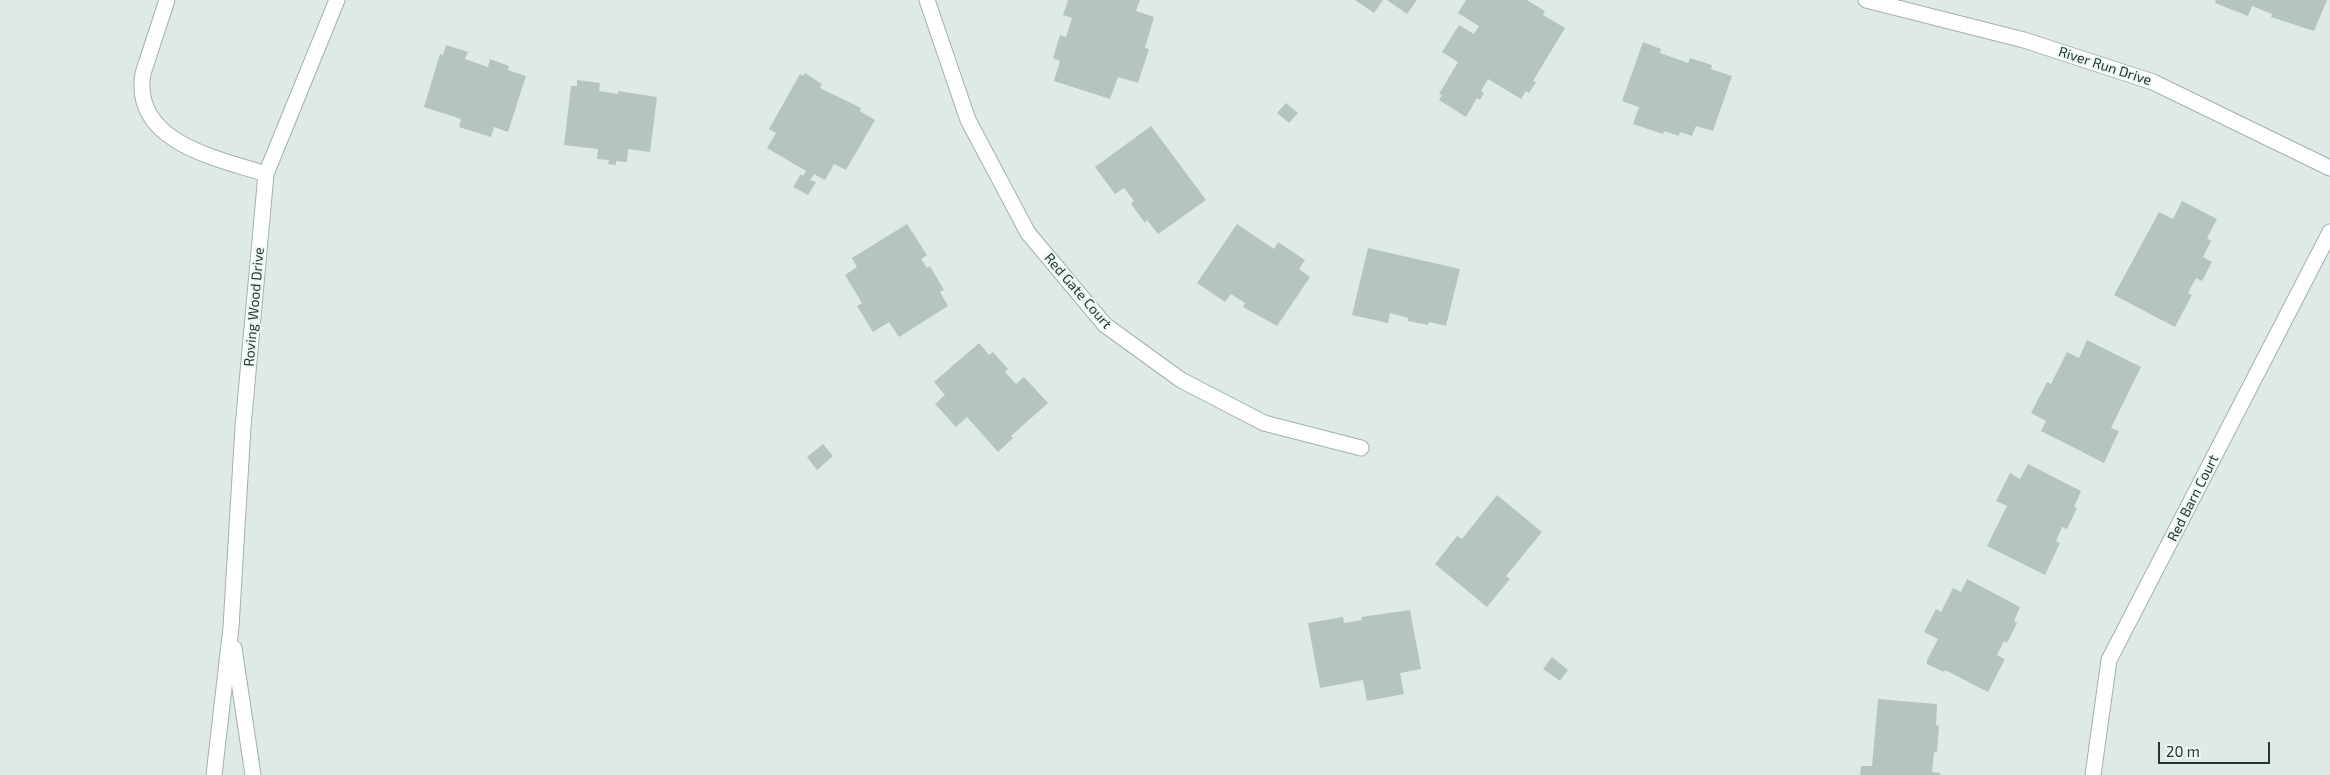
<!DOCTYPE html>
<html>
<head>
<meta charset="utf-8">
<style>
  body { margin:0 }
  #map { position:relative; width:2330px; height:775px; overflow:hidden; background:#dfeae6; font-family:"Exo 2",sans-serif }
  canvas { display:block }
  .scale { position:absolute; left:2158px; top:742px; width:112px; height:22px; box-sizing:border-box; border:2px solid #213935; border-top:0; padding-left:6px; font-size:15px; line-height:18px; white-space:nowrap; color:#213935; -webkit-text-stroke:4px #eff6f4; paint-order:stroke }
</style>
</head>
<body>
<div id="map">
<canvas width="2330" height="775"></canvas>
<div class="scale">20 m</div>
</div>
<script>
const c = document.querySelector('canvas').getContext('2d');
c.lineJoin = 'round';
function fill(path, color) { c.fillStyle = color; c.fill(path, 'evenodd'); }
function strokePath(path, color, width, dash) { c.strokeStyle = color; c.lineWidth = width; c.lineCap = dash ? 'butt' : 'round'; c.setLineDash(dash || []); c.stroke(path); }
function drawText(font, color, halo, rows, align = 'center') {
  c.font = font + ' "Exo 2",sans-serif'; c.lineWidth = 4; c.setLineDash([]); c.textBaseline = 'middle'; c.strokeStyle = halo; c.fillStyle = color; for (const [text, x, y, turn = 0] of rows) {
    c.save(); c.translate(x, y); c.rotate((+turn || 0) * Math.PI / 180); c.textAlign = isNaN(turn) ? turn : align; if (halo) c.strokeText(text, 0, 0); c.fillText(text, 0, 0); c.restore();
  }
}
fill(new Path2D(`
  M1068,0H1140L1136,11L1154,17L1145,48L1149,49L1138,83L1118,77L1110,99L1054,81L1060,61L1053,58L1060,35L1066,37L1072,18L1063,15Z
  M1355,0H1383L1374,13Z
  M1387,0H1417L1407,14Z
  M1466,0H1527L1545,11L1543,15L1565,28L1533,81L1536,82L1529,93L1526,91L1521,99L1488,79L1481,91L1484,93L1480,100L1477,98L1466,117L1439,100L1442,95L1439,94L1458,62L1442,52L1459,25L1474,34L1479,26L1458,13Z
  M2216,0H2327L2314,31L2271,17L2272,14L2252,6L2248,16L2215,3Z
  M1643,42L1661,49L1660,53L1688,63L1690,58L1712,65L1711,69L1732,76L1713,131L1696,126L1692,136L1680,132L1679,136L1664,131L1663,134L1633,124L1639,107L1622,101Z
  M446,45L468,52L465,59L488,67L490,59L509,66L508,70L526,76L508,132L494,127L491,137L459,127L461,119L424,107L440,54L443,55Z
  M805,73L822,84L820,88L861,108L860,111L875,120L846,170L834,164L825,180L814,174L810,180L816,182L808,195L793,187L801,174L803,176L806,171L767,148L776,133L769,129L800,74L803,76Z
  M577,80L600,83L599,91L618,94V91L657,97L650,152L628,149L627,162L616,161V165L608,164L609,160L597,159L598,149L564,145L571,86H577Z
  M1286,103L1298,113L1289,123L1277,113Z
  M1151,126L1206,200L1158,234L1147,220L1145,223L1131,204L1134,201L1124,188L1115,194L1095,167Z
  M2182,201L2217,219L2207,238L2211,241L2203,257L2212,262L2202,281L2196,278L2188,293L2192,295L2175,327L2114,295L2159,212L2173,219Z
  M907,224L927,255L921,259L927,268L930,266L944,290L940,292L948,306L899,337L889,322L873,332L857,306L862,303L845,275L857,267L852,258Z
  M1237,224L1274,249L1278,242L1305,260L1299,269L1310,277L1277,326L1243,307L1245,303L1231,294L1225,302L1197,283Z
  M1368,248L1460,269L1446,326L1429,322L1428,325L1408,321V318L1390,313L1388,323L1352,315Z
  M2087,340L2141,367L2111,428L2119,431L2104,463L2041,431L2046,421L2031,413L2047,382L2051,384L2067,352L2079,358Z
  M979,343L989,355L993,352L1008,369L1005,372L1016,384L1024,377L1048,403L1011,436L1013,438L998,452L967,417L956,427L935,404L945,395L934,382Z
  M823,444L833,456L817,470L807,457Z
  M2028,464L2081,491L2074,507L2077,508L2067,529L2062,527L2056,541L2060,543L2045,575L1987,546L2007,506L1996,501L2010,473L2020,479Z
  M1497,495L1542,532L1506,576L1510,579L1487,607L1435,564L1457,536L1462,539Z
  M1967,579L2020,607L2014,621L2017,623L2007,643L2004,641L1997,655L2005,659L1988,692L1945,670L1944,672L1927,664V660L1938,639L1924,632L1936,609L1941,612L1953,588L1961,592Z
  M1410,610L1421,669L1400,673L1404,694L1367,701L1363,680L1320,688L1308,623L1343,617L1344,623L1362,620L1361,617Z
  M1552,657L1568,670L1560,681L1543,669Z
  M1878,699L1937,704L1936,725L1939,726L1937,752H1934L1932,772L1940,773V775H1860L1861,766H1872Z`), '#b5c4bf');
const minor = new Path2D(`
  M167,0C161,18 155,37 149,55C147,63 142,72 142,81C138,144 220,159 266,174
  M927,0L968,120L1028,233L1105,325L1181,380L1264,423L1361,448
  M1866,0L2024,40L2153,82L2330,168
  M234,648L253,775
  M214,775L231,627L243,427L266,174L337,0
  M2093,775L2109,660L2330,232`);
strokePath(minor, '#a2b1ad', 17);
strokePath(minor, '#fff', 15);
drawText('14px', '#213935', '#eff6f4', [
  ["River Run Drive",2105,66,18],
  ["Red Gate Court",1078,291,49],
  ["Roving Wood Drive",254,307,-85],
  ["Red Barn Court",2193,498,-63]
]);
</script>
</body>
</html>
